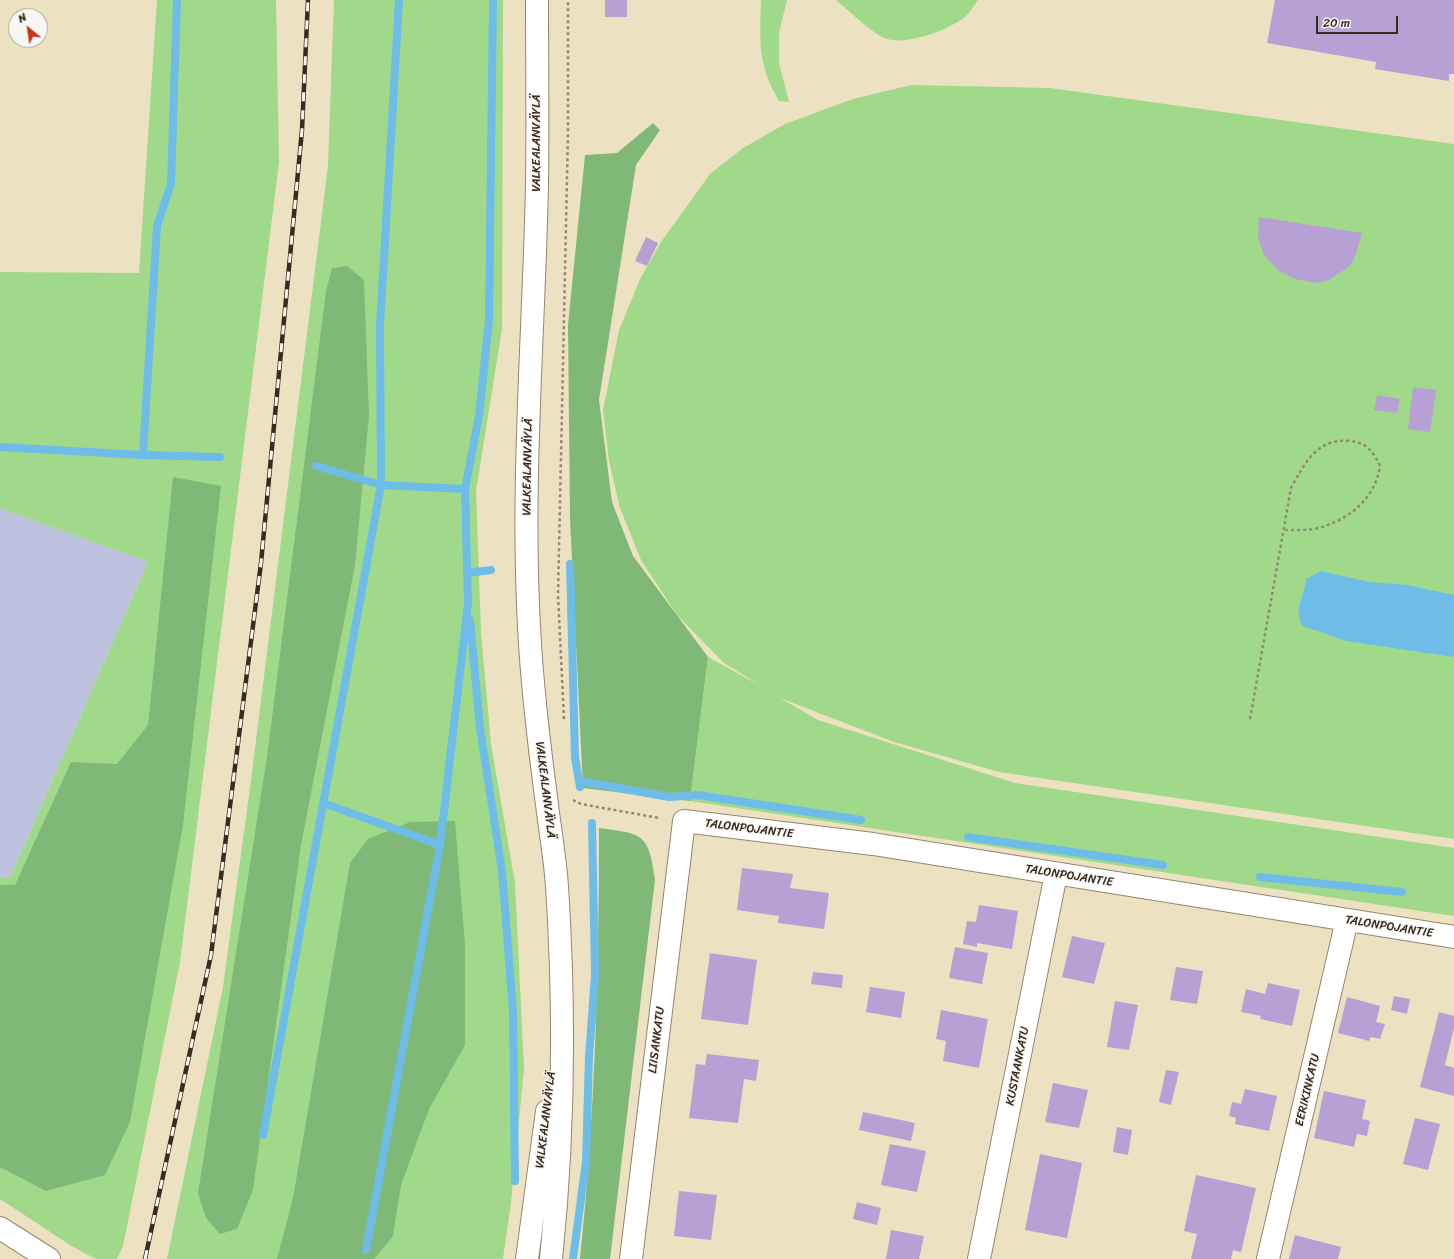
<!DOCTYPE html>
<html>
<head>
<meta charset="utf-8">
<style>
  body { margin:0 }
  #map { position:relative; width:1454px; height:1259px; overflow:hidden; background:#ece2c1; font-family:Sriracha,sans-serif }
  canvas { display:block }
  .north { position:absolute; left:8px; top:8px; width:40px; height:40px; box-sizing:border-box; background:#f6f6f2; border:1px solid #aba49d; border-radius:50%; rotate:330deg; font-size:11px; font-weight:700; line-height:16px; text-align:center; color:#3b2a1e }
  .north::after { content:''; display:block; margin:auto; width:14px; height:18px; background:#c8321e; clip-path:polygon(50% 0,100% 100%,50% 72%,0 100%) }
  .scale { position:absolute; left:1316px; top:16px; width:82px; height:18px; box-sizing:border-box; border:2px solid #3b2a1e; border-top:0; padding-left:5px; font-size:12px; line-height:14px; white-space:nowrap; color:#3b2a1e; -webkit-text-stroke:3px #f6f6f2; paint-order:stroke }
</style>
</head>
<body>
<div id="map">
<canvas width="1454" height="1259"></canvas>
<div class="north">N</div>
<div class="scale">20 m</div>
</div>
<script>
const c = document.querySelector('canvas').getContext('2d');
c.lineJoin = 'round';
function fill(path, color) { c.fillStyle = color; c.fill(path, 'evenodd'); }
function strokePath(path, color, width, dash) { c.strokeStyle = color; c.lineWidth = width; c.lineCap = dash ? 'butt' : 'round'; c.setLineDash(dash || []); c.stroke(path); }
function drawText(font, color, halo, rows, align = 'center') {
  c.font = font + ' Sriracha,sans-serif'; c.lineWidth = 3; c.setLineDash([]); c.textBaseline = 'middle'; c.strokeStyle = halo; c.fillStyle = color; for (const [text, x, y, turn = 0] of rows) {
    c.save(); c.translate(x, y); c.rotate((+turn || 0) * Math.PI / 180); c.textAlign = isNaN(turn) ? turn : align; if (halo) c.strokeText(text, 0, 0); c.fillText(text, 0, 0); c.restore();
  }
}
fill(new Path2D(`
  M0,508L148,562L10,878H0Z`), '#bdc3de');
fill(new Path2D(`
  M157,0H276L279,162L180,962L123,1246L117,1259H96L73,1247L0,1199V878H10L148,562L0,508V272L139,273Z
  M334,0H503L502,329L476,491L481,633L491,744L515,883L524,1069L511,1202L503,1259H167L223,987L251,780L328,166Z
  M761,0H787L779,33V63L789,102L779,101C757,63 760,42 761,0Z
  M836,0H978C974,5 971,11 967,15C951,30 902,48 882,37C868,29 849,11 836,0Z
  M911,85L1050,88L1454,144V839L999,772L894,742L780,698L818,720L1015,783L1454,848V916L690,801L708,657L761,686L724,663L677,615L641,560L620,508L609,461L603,410L619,330L641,277L661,242L710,174L743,148L785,124L853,99Z`), '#a1d98b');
fill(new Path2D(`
  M653,123L660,130L636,165L599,400L612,502L633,556L708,657L690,801L583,788L570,519L568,325L585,155L617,153Z
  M347,266L364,280L369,416L355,565L301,845L253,1190L237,1229L220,1234L206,1218L198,1193L267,757L326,291L332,268Z
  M173,477L221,486L183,825L130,1122L105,1175L46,1191L0,1167V885H15L71,762L117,764L148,725Z
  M455,821L465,945V1045L429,1109L401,1185L393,1236L374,1259H277L293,1198L350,863L368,839L410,822Z
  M599,828C643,834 649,833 655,880L610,1259H580C595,1116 599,972 599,828Z`), '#80b977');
fill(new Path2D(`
  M1321,571L1369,582L1407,585L1454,595V657L1346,641L1303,626C1292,612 1305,596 1306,579Z`), '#6dbde8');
strokePath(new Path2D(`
  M0,447L143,455L220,457
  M143,455L157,226L171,184L177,0
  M316,466L381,485L465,489
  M570,564L575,757L580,787
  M467,573L491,570
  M470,620L480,728L502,871L513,1011L515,1181
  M579,781L669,797L698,795L861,820
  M323,803L440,845
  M968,837L1163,865
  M1260,877L1402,892
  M263,1135L381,485L380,327L399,0
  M366,1250L440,845L468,604L465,489L479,416L489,320L493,0
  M573,1259L586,1161L589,1057L595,975L592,823`), '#6dbde8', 8);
fill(new Path2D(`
  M605,0H627V17H605Z
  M1275,0H1454V74H1449V81L1375,69L1376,62L1267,43Z
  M1259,217L1362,233L1356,254L1351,265L1329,280L1315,283L1295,279L1279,271L1270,262L1263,253L1258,237Z
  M646,237L658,243L647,266L635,261Z
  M1413,387L1436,390L1430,432L1408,429Z
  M1377,395L1400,399L1397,413L1374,410Z
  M742,868L793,874L790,888L829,893L824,929L778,923L779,916L737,910Z
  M979,905L1018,911L1012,949L977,943V947L963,944L967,921L976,922Z
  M1072,936L1105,943L1094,984L1062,977Z
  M955,947L988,953L982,984L949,978Z
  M710,953L757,960L748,1025L701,1019Z
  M1176,967L1203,971L1197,1004L1170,1000Z
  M813,972L843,975L842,988L811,984Z
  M1268,983L1300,990L1292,1026L1260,1019L1261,1016L1241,1012L1246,989L1265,994Z
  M870,987L905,992L901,1018L866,1012Z
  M1394,996L1410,999L1407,1014L1391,1010Z
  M1347,997L1380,1006L1376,1022L1385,1024L1380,1039L1371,1037L1369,1041L1338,1033Z
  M1115,1001L1138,1005L1129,1050L1107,1047Z
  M941,1010L988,1019L979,1068L943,1061L946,1041L936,1039Z
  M1439,1012L1454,1016V1028L1445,1065L1454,1068V1096L1420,1087Z
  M707,1054L759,1060L756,1081L744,1079L738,1123L689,1118L696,1064L705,1065Z
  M1166,1070L1179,1072L1171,1105L1159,1102Z
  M1053,1083L1088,1090L1079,1128L1045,1122Z
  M1245,1089L1277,1096L1269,1131L1235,1124L1236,1118L1229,1116L1232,1102L1241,1104Z
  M1324,1091L1366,1100L1362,1119L1370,1121L1367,1136L1357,1134L1354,1147L1314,1138Z
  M863,1112L915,1123L911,1141L859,1130Z
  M1415,1118L1440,1124L1428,1170L1403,1164Z
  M1117,1127L1132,1130L1128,1155L1113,1152Z
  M890,1144L926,1151L917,1192L881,1185Z
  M1040,1154L1082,1163L1067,1238L1025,1230Z
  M1196,1175L1256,1188L1241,1252L1233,1250L1231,1259H1191L1197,1234L1184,1231Z
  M679,1191L717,1195L711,1240L674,1236Z
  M857,1202L881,1208L877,1225L853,1219Z
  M891,1230L924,1236L919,1259H886Z
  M1295,1235L1341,1247L1338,1259H1289Z`), '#b6a0d4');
const minor = new Path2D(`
  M0,1228L49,1259
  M631,1259L684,821L873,844L1454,937
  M979,1259L1056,874
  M1268,1259L1347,920`);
const major = new Path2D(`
  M537,0C537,61 538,123 537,184C534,332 521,479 529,627C532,686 539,745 547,804C550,831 555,858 557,886C565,1010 564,1135 551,1259
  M527,1259L547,1111`);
strokePath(minor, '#948670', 24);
strokePath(major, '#948670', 24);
strokePath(new Path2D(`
  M564,719L558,595L568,132V0
  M1250,719L1291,488C1305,463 1317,438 1349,441C1366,442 1373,451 1380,466C1376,495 1353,517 1325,526C1312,531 1297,530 1284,530
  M573,800L581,804L659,818`), '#948670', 2.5, [3, 3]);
strokePath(minor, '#fff', 22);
strokePath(major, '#fff', 22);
const rail = new Path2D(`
  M145,1259L211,955L261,563L302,130L308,0`);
strokePath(rail, '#3b2a1e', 4.5);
strokePath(rail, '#f6f6f2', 3, [9]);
drawText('12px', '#3b2a1e', '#f6f6f2', [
  ["VALKEALANVÄYLÄ",537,143,-90],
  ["VALKEALANVÄYLÄ",528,467,-89],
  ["VALKEALANVÄYLÄ",545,790,83],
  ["TALONPOJANTIE",749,829,7],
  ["TALONPOJANTIE",1069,876,9],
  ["TALONPOJANTIE",1389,927,9],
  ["LIISANKATU",657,1040,-83],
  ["KUSTAANKATU",1018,1066,-79],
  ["EERIKINKATU",1308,1090,-77],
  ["VALKEALANVÄYLÄ",546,1120,-83]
]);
</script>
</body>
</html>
